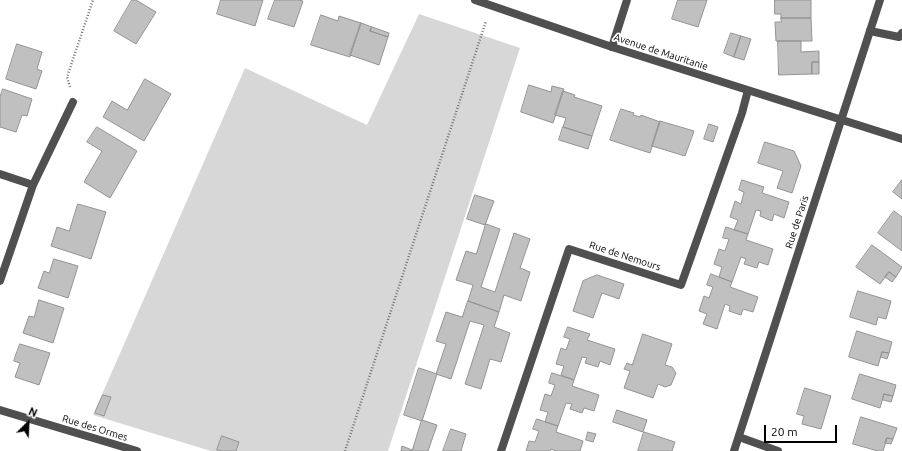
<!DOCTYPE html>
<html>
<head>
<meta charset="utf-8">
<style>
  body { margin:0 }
  #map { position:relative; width:902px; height:451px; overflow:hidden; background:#fff; font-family:Ubuntu,sans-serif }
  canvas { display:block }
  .north { position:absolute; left:8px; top:403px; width:40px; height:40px; -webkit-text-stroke:3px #fff; paint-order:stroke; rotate:24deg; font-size:11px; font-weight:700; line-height:16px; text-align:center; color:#000 }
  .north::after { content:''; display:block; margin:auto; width:14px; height:18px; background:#000; clip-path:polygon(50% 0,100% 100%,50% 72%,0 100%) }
  .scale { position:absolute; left:764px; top:425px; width:73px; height:18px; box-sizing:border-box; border:2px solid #000; border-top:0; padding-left:5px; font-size:12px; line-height:14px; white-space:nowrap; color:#000; -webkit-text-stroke:3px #fff; paint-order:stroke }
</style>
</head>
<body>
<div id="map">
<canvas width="902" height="451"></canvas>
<div class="north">N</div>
<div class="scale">20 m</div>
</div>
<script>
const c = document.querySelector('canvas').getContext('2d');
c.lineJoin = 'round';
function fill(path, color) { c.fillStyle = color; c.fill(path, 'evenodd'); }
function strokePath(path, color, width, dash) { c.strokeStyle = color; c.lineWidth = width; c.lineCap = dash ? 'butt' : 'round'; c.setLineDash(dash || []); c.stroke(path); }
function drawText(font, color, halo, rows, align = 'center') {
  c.font = font + ' Ubuntu,sans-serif'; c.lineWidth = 3.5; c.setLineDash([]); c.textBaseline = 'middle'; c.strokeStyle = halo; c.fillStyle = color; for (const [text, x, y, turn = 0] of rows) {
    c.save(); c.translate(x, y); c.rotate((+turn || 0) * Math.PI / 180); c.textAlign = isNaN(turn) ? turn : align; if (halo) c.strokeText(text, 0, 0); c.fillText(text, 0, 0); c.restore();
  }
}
fill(new Path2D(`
  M419,14L520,48L388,451H211L93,415L245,68L367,125Z`), '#d7d7d7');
const building = new Path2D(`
  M132,0H136L156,12L136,44L114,31Z
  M221,0H263L255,26L217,14Z
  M275,0H298L303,1L294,27L268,19Z
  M678,0H707L698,27L672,19Z
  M775,0H811V18H781V14H775Z
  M321,15L338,21L339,16L361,23L350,57L311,45Z
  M781,18H811L812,41H776L775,22H781Z
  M361,23L372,27L370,31L388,37L379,65L350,55Z
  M372,27L389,33L388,37L370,31Z
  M731,33L741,36L734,57L724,53Z
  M741,36L751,39L744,60L734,57Z
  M778,41H801V52L819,51V62H812V74L779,75Z
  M17,44L42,52L37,69L42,71L36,89L6,79Z
  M812,62H819V74H812Z
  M145,79L171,94L144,141L103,117L112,101L127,110Z
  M529,85L551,92L552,86L564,89L553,123L521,112Z
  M3,89L32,99L27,116L22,115L16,132L0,127V97Z
  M563,91L575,95L574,97L602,106L592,136L563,127L566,118L555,115Z
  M621,109L634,113L633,115L640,117L641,115L660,122L650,153L610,140Z
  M660,121L694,131L685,156L652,146Z
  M709,124L718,127L713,142L704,139Z
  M97,127L137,151L110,198L84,182L102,151L87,142Z
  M563,127L592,136L588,149L559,140Z
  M765,142L794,151L801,166L792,193L777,188L783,171L758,163Z
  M742,180L764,187L762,193L789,202L784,218L774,214L772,221L760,216L761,211L756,210L748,234L734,230L738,220L730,217L735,201L741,204L744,192L739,190Z
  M902,180V199L893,192Z
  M475,195L494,201L485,225L467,219Z
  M78,204L106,212L91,259L51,246L57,227L69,231Z
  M894,211L902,217V251L878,233Z
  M486,224L500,229L481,287L495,292L514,233L530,239L520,268L530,272L521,301L504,295L499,312L468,301L473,285L456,280L466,251L476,254Z
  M726,227L748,234L746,240L773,249L768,265L759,262L757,268L744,264L746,259L741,257L732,282L719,277L722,267L714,264L719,249L725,251L729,239L723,238Z
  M872,245L902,267L896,277L889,272L880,284L856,267Z
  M54,259L78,266L68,298L38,288L44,271L49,273Z
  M889,272L896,277L892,282L885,277Z
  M711,274L732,282L730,287L758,297L753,312L743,309L741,315L729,311L730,306L725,304L717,329L703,324L707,314L699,311L704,296L709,298L713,287L707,285Z
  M597,275L624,284L619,299L602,293L593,318L573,311L583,281Z
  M858,291L891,301L886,319L878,317L876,325L850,317Z
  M39,300L64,308L53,343L23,333L29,316L34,317Z
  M468,301L499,312L494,327L510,333L501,362L490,359L481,389L465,384L484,325L470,321L451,379L436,374L446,344L436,341L446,312L462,317Z
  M568,327L590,334L587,340L615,349L610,365L600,361L598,367L585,363L587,358L582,357L574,380L561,375L564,366L556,364L561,348L566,350L570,339L564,337Z
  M857,331L892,342L889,353L882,352L878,366L849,357Z
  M643,334L672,344L665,365L672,367L676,373L671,385L665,387L658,384L653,398L624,388L630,371L624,369L627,363L632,365Z
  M20,344L50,353L39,385L15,377L20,363L14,361Z
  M882,352L889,353L887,359L881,357Z
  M419,368L437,374L422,421L404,415Z
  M552,373L574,380L572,386L599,395L594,411L584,408L582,413L570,409L572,404L566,403L558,426L545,422L548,412L540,410L545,394L551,396L555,385L549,383Z
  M860,374L896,385L893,396L884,394L880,408L852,399Z
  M805,388L831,396L821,429L802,424L804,416L797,414Z
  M884,394L893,396L891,402L883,400Z
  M103,395L111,397L104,416L95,413Z
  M617,410L647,420L643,432L613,422Z
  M861,417L897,428L893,439L887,438L883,451H878L853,444Z
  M537,419L558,426L556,432L583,441L580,451H556L551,449L550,451H526L529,441L535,442L539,431L533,429Z
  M422,420L437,425L428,451H401L402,446L412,450Z
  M451,429L466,434L461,451H443Z
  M588,432L596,434L593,442L586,440Z
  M644,432L675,442L672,451H638Z
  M222,436L239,442L236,451H222L217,450Z
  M887,438L893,439L891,444L885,443Z`);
fill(building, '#c0c0c0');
strokePath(building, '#949494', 1);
strokePath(new Path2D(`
  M70,87L67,77L93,0
  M345,451L486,21`), '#727272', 2.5, [1, 2]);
strokePath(new Path2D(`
  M870,31L899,37L902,33
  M612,47L627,0`), '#505050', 8);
strokePath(new Path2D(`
  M475,0L612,47L902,139
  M0,174L33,185
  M0,281L33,185L73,102
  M0,410L137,451
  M739,437L778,451
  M501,451L569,249L681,285L742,113L748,90
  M734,451L880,0`), '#505050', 8);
drawText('10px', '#000', '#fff', [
  ["Avenue de Mauritanie",661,52,18],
  ["Rue de Paris",797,222,-72],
  ["Rue de Nemours",625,256,18],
  ["Rue des Ormes",95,428,17]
]);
</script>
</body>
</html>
